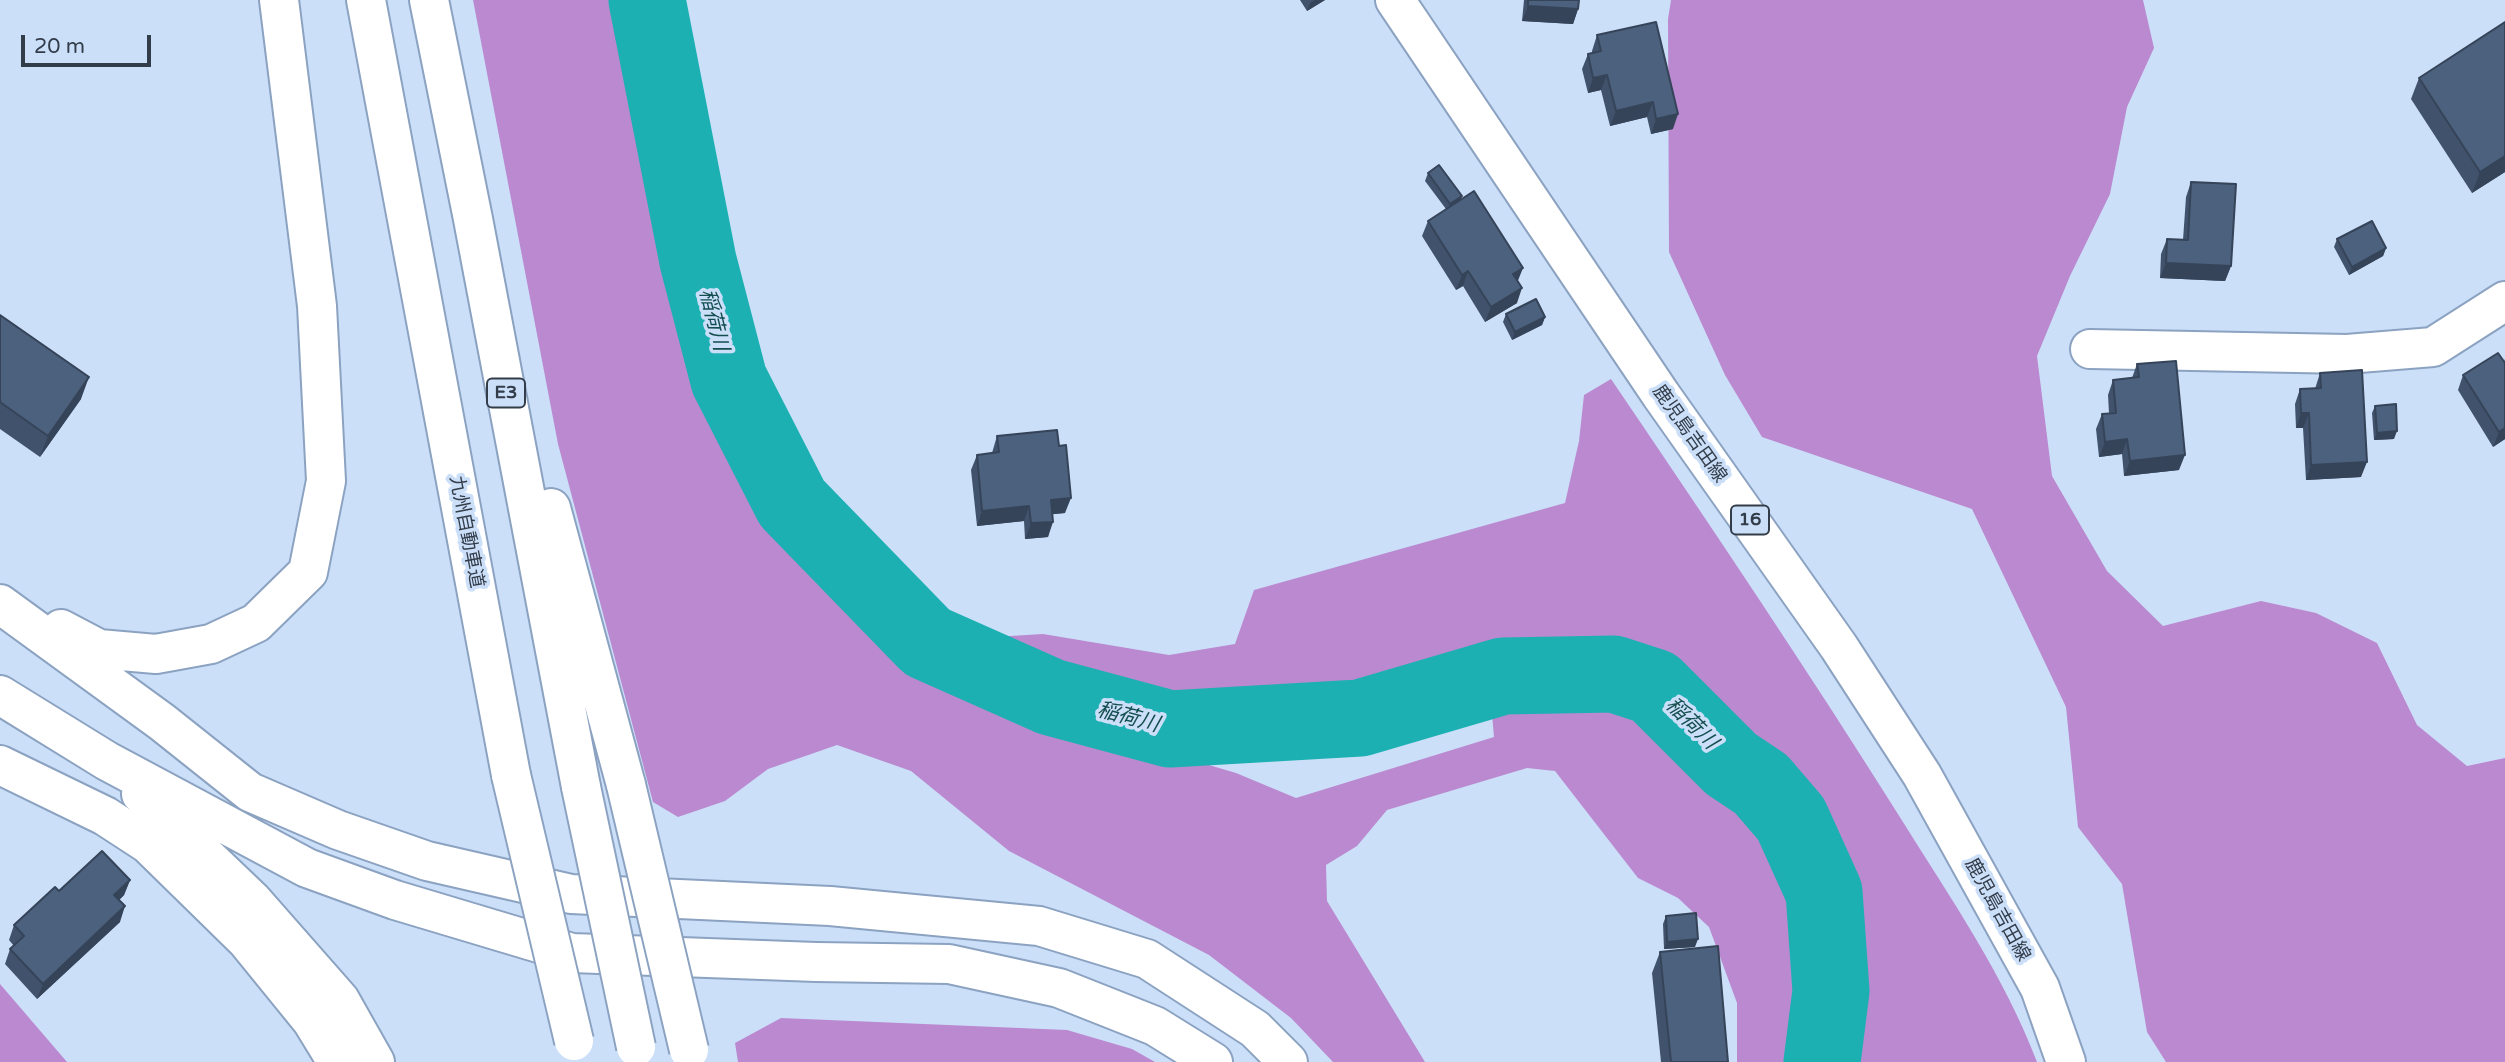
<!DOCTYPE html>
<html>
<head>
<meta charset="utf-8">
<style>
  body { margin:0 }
  #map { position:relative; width:2505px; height:1062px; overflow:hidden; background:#cbdff9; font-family:"Varela Round",sans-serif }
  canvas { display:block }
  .scale { position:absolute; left:21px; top:35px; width:130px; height:32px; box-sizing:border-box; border:4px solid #333c49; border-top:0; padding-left:9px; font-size:21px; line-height:24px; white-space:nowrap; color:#333c49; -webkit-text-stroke:5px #cbdff9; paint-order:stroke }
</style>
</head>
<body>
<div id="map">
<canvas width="2505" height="1062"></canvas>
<div class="scale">20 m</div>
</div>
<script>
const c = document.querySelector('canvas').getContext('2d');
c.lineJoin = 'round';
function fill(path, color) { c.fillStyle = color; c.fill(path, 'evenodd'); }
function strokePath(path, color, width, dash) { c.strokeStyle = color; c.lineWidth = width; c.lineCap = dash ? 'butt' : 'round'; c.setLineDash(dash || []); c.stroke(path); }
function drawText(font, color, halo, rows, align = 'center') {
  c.font = font + ' "Varela Round","Noto Sans JP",sans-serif'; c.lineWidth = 7; c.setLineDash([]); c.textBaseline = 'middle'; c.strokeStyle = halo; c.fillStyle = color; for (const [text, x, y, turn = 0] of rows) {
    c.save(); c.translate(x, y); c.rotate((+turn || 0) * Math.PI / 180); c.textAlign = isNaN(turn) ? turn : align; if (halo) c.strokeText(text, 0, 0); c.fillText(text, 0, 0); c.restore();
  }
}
fill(new Path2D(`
  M473,0H625L655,136L698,362L753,478L827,576L880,628L970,688L1094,731L1236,773L1296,798L1494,737L1488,668L1340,731L1250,738L1067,690L1002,661L994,637L1043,634L1169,655L1235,644L1254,590L1565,503L1579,441L1584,395L1611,379C1710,525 1809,672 1903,822C1951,899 2005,977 2037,1062H1737V1003L1709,927L1678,898L1638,878L1555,771L1527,768L1387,810L1357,846L1326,865L1327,901L1425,1062H1333L1291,1018L1209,955L1009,851L911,771L837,745L768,769L725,801L678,817L653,802L558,444Z
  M1671,0H2143L2154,48L2127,107L2110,194L2070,276L2037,356L2052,476L2107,571L2163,626L2261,601L2316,613L2377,643L2417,725L2467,766L2505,758V1062H2166L2147,1032L2122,884L2078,827L2066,707L1972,509L1762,437L1725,375L1669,252L1668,19Z
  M0,984L67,1062H0Z
  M781,1018L1067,1030L1132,1049L1155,1062H738L735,1043Z`), '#bb89cf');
strokePath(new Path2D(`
  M647,0L698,261L729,380L792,503L927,642L1051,697L1170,729L1360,718L1503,676L1614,674L1654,687L1731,764L1761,784L1791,819L1824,892L1831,991L1822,1062`), '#1cb0b2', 77);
const minor = new Path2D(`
  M2090,349L2347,354L2433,347L2505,301
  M0,765L105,816L148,844L247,941L312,1021L337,1062`);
const primary = new Path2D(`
  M1395,0L1661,395L1839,647L1922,775L2040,988L2066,1062`);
const motorway = new Path2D(`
  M366,0L511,775
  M429,0L473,219L581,787
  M551,508L626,785
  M0,604L162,722L250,792L338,830L427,861L571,894L830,906L1039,926L1147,959L1255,1029L1288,1062
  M61,629L99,649L156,654L211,644L256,623L308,572L326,481L317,306L279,0
  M0,695L107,761L307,868L395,900L572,953L816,962L949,964L1059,988L1155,1026L1213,1062
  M141,794L253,901L340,1000L375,1062`);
strokePath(minor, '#8ba2c1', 42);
strokePath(primary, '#8ba2c1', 42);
strokePath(motorway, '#8ba2c1', 42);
strokePath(minor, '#fff', 38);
strokePath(primary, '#fff', 38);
strokePath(motorway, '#fff', 38);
const motorwayBridge = new Path2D(`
  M511,775L574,1041
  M626,785L689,1050
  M581,787L636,1047`);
strokePath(motorwayBridge, '#8ba2c1', 42, []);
strokePath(motorwayBridge, '#fff', 38);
fill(new Path2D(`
  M1300,0H1325L1307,11Z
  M1524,0H1579L1578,9L1573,24L1522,21Z
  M1656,22L1673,129L1651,134L1647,117L1610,126L1601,90L1588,93L1582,69L1588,54L1592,53V51L1597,35Z
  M2419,78L2505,172L2472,193L2411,99Z
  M1428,173L1462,196L1460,201L1518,281L1517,303L1485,322L1463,286L1456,290L1422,236L1428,221L1446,209L1425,181Z
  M2191,182L2231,266L2225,281L2160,278L2161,254L2167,239L2183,240L2186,197Z
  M2337,239L2386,248L2383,256L2349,275L2334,247Z
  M1506,314L1545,317L1542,325L1512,340L1503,322Z
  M0,315L81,399L40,457L0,429Z
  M2505,359V439L2493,447L2458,390L2463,375L2504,362Z
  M2137,364L2179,470L2124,476L2122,454L2099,457L2096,429L2102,414L2109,413L2108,395L2113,380L2132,378Z
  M2320,373L2361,477L2306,480L2303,428H2296L2295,404L2300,389H2315Z
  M2375,406L2394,439L2374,440L2372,413Z
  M997,436L1065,513L1052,514L1048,537L1025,539L1024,521L977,526L971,470L977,455L992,453Z
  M130,880L124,895L119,900L120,922L37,999L5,964L10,949L14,946L9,940L14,925Z
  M1666,916L1695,947L1664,949L1663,924Z
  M1660,952L1728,1062H1661L1652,973Z`), '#41536c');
fill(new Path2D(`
  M1315,0H1325L1307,11L1310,3Z
  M1528,6L1578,9L1573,24L1522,21Z
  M1607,75L1601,90L1588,93L1593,78Z
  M1653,102L1647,117L1610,126L1616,111Z
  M1678,114L1673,129L1651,134L1656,119Z
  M2505,156V172L2472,193L2480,172Z
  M1462,196L1459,203L1448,212L1450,204Z
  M2386,248L2383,256L2349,275L2352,267Z
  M2166,263L2231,266L2225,281L2160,278Z
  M1523,268L1517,283L1513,274Z
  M1468,271L1463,286L1456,290L1462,275Z
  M1522,288L1517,303L1485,322L1491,307Z
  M1545,317L1542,325L1512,340L1515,332Z
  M89,377L81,399L40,457L48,436Z
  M2301,413H2309L2303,428H2296Z
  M2505,428V439L2493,447L2499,432Z
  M2397,431L2394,439L2374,440L2377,433Z
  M2127,439L2122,454L2099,457L2105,442Z
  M2185,455L2179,470L2124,476L2130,461Z
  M2367,462L2361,477L2306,480L2311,465Z
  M1071,498L1065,513L1045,515L1051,500Z
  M1029,506L1024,521L977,526L982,511Z
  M1053,522L1048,537L1025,539L1031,523Z
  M130,880L124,895L109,910L114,895Z
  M125,906L120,922L37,999L43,984Z
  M1698,939L1695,947L1664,949L1667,942Z`), '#354458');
const building = new Path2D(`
  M1528,0H1579L1578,9L1528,6Z
  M1656,22L1678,114L1656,119L1653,102L1616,111L1607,75L1593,78L1588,54L1601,51L1597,35Z
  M2505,22V156L2480,172L2419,78Z
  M1439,165L1462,196L1450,204L1428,173Z
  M2191,182L2236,184L2231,266L2166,263L2167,239L2188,240Z
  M1474,191L1523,268L1513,274L1522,288L1491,307L1468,271L1462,275L1428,221Z
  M2372,221L2386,248L2352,267L2337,239Z
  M1536,299L1545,317L1515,332L1506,314Z
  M0,315L89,377L48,436L0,402Z
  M2498,353L2505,363V428L2499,432L2463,375Z
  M2176,361L2185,455L2130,461L2127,439L2105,442L2102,414L2116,413L2113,380L2139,377L2137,364Z
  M2362,370L2367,462L2311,465L2309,413H2301L2300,389L2321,388L2320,373Z
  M2396,404L2397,431L2377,433L2375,406Z
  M1057,430L1059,446L1066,445L1071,498L1051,500L1053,522L1031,523L1029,506L982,511L977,455L999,452L997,436Z
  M102,851L130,880L114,895L125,906L43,984L10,949L24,936L14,925L55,887L59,891Z
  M1696,913L1698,939L1667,942L1666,916Z
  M1718,946L1728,1062H1671L1660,952Z`);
fill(building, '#4c617d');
strokePath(building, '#354458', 2);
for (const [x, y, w] of [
  [506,393,38],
  [1750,520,38]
]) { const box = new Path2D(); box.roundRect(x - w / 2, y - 14.5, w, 29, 5); c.fillStyle = '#cbdff9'; c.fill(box); strokePath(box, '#333c49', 2); }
drawText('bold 18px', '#333c49', null, [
  ["E3",506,393],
  ["16",1750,520]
]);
drawText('19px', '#333c49', '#cbdff9', [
  ["鹿児島吉田線",1689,434,55],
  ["九州自動車道",466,532,79],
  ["鹿児島吉田線",1997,910,61]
]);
drawText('italic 21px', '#154e4e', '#cbdff9', [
  ["稲荷川",713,320,76],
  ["稲荷川",1128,718,15],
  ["稲荷川",1691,724,45]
]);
</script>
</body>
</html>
